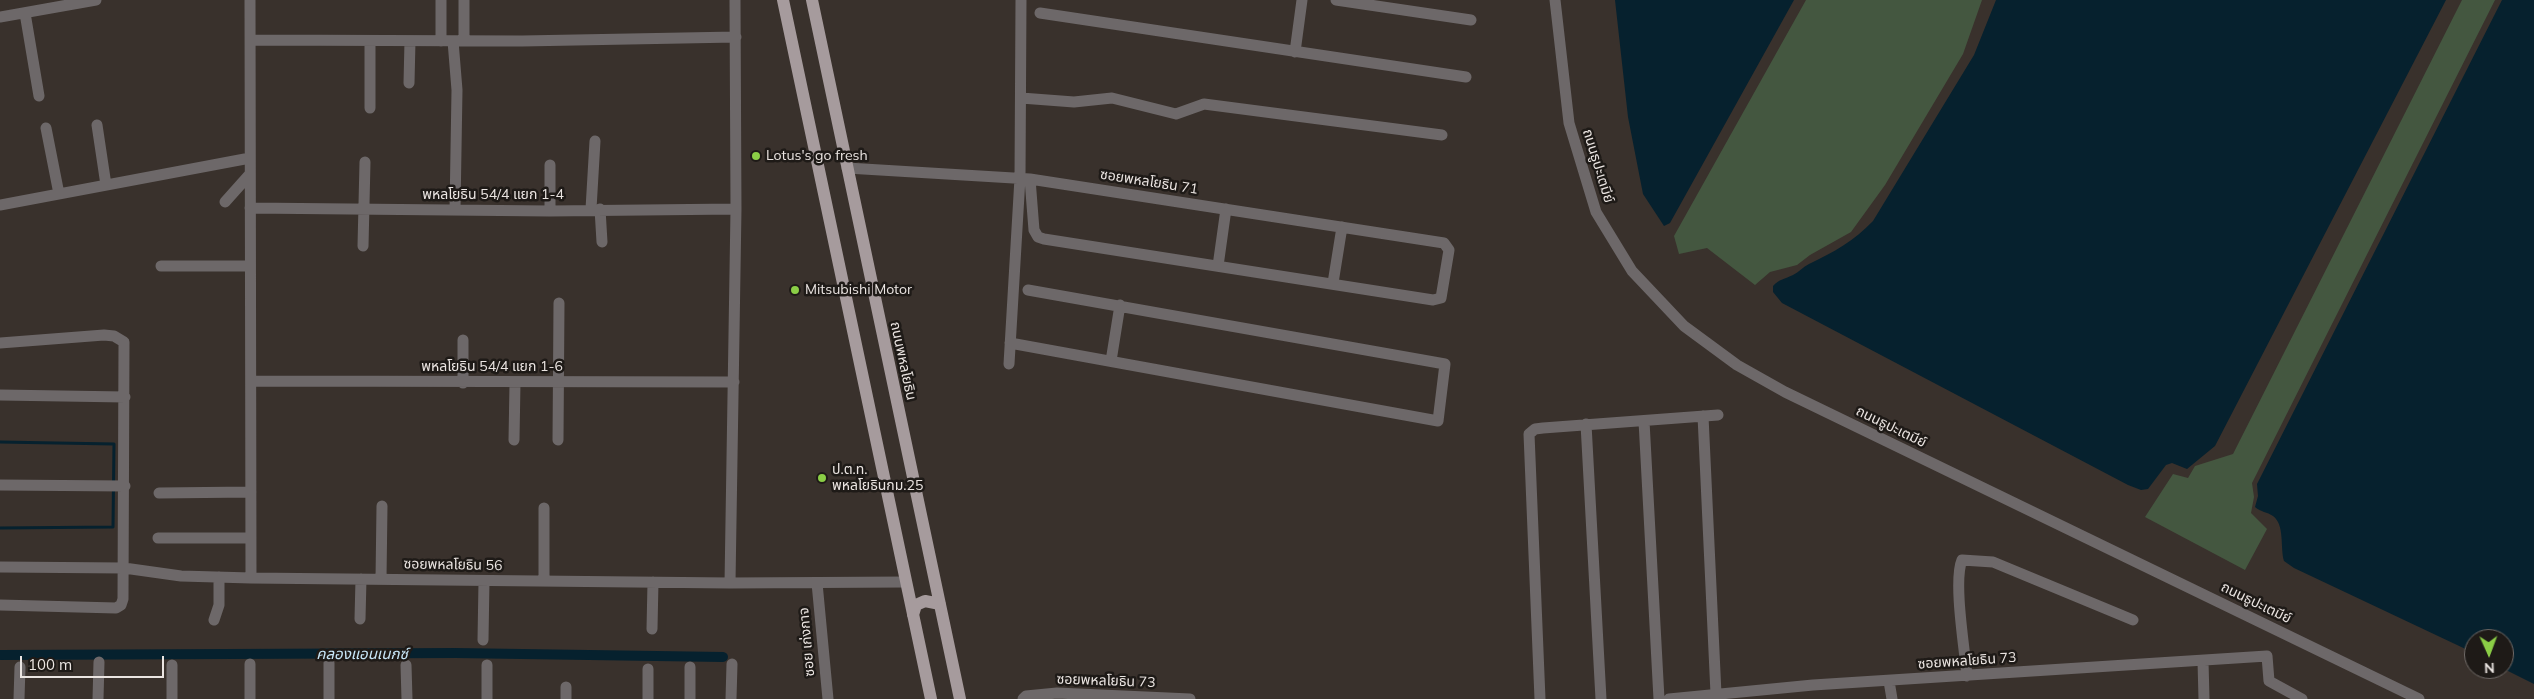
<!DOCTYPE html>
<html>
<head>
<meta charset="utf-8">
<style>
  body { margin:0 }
  #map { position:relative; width:2534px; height:699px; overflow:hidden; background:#39312c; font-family:Mulish,sans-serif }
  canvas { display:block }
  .north { position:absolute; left:2464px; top:629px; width:50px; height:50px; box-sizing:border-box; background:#1e1a17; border:1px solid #706b68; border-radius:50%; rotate:178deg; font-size:14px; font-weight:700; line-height:20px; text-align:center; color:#ebe5e2 }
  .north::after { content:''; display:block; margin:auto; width:18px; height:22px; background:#8bce46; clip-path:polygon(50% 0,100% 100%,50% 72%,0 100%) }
  .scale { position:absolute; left:20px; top:656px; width:144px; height:22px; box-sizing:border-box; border:2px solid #ebe5e2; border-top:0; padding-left:6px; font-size:15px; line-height:18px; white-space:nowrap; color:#ebe5e2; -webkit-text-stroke:4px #1e1a17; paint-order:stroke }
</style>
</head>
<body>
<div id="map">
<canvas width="2534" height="699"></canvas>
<div class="north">N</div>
<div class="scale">100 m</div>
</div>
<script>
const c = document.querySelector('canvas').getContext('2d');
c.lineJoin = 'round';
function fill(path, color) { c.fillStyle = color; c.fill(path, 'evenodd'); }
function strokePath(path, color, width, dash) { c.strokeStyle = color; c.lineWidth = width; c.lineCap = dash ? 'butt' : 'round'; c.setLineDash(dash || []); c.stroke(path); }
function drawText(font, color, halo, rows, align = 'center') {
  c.font = font + ' Mulish,"Noto Sans Thai",sans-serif'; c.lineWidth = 5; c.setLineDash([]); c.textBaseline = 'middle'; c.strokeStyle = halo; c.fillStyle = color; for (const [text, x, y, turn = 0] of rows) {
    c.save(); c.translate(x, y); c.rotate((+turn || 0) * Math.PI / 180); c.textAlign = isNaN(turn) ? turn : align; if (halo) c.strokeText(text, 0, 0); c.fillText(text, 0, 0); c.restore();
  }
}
fill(new Path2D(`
  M1806,0H1982L1963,54L1885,185L1851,232L1810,255L1797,265L1770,272L1755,285L1707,248L1679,254L1674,236Z
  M2462,0H2495L2252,483L2254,497L2251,513L2267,529L2245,570L2145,517L2173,474L2188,478L2195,466L2233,454Z`), '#445740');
fill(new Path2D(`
  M1615,0H1794L1670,223L1664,226L1643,194L1628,117Z
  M1996,0H2446L2215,446L2187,469L2172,463L2166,465L2148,489L2141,490L2128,485L1782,303L1773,292V286C1779,279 1785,279 1793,275C1799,272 1803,267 1809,264C1834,252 1854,241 1873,221L1974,55Z
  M2502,0H2534V684L2504,669V639H2474V653L2294,568L2284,561C2280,547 2285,525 2273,516C2267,512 2261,512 2255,507L2258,496L2257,484Z`), '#06212e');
strokePath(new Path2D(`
  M0,442L114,444L113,527L0,528`), '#06212e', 3);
strokePath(new Path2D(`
  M0,655L455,653L723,657`), '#06212e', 10);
strokePath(new Path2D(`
  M250,0L251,578
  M441,0V41
  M1336,0L1471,20
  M1555,0L1569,123L1596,212L1632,271L1684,326L1737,365L1785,392L2419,699
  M25,13L39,96
  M1040,13L1466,77
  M0,17L96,0
  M250,40L522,41L736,37
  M453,41L457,90L455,210
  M464,41V0
  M1295,52L1302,0
  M409,83L410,41
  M1021,98L1074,102L1112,98L1176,114L1204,104L1442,135
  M370,108V41
  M97,125L106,185
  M46,128L59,194
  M847,168L1030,179L1444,243L1449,250L1441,298L1433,300L1044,239L1038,237L1034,230L1030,179
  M225,202L250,174
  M0,205L250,158
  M250,208L550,211L736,209
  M591,209L595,141
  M600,209L602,242
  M550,211V165
  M363,246L365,162
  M161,266H250
  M1218,266L1226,209
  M1333,283L1342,227
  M0,343L104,335L114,336L124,342L123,599L121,605L116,608L0,605
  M1010,343L1438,421L1445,364L1028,290
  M1111,361L1120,305
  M1009,364L1020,178L1021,0
  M251,381L734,382
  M463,383V340
  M0,395L125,397
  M1703,416L1716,694
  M1644,421L1659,699
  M1586,424L1601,699
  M514,440L515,383
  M558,440L559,303
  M0,485L125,486
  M159,493L251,492
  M158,538H251
  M0,567L124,568L181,576L251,578L730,583L906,582
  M381,579L382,506
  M544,581V508
  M730,583L736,209L735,0
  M817,583L828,699
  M360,619L361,579
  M214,620L219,605V577
  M652,629L653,582
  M483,640L484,581
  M2203,661L2204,699
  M329,663V699
  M250,664V699
  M406,665L407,699
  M690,667V699
  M1967,676C1965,651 1953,581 1962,560L1993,562L2133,620
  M1889,681L1892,699
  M19,699L20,667
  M98,699L99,662
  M172,699V665
  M487,699V665
  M566,699V687
  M648,699V669
  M731,699L732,664
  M1023,699L1026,696L1057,693L1190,699
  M1540,699L1529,434L1535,429L1543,428L1718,415
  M1669,699L1813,685L2267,656L2269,681L2302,699`), '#6d6869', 11);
strokePath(new Path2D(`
  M783,0L931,699
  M812,0L960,699
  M913,615L916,605L925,601L940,604`), '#a69b9d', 12);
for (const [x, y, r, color] of [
  [756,156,5,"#8bce46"],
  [795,290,5,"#8bce46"],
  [822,478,5,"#8bce46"]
]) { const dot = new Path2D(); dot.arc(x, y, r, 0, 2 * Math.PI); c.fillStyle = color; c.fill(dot); strokePath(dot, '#1e1a17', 2); }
drawText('14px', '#ebe5e2', '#1e1a17', [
  ["Lotus's go fresh",766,156],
  ["Mitsubishi Motor",805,290],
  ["ป.ต.ท.",832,470],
  ["พหลโยธินกม.25",832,486]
], 'left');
drawText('14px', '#ebe5e2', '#1e1a17', [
  ["ถนนธูปะเตมีย์",1598,166,73],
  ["ซอยพหลโยธิน 71",1149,182,9],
  ["พหลโยธิน 54/4 แยก 1-4",493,195],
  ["ถนนพหลโยธิน",903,361,78],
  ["พหลโยธิน 54/4 แยก 1-6",492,367],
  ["ถนนธูปะเตมีย์",1891,427,26],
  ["ซอยพหลโยธิน 56",453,565,1],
  ["ถนนธูปะเตมีย์",2256,603,26],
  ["ซอย เก่งกาจ",807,642,-95],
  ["ซอยพหลโยธิน 73",1967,661,-4],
  ["ซอยพหลโยธิน 73",1106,681,2]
]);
drawText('italic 15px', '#c8e6f7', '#1e1a17', [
  ["คลองแอนเนกซ์",362,654]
]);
</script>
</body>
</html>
